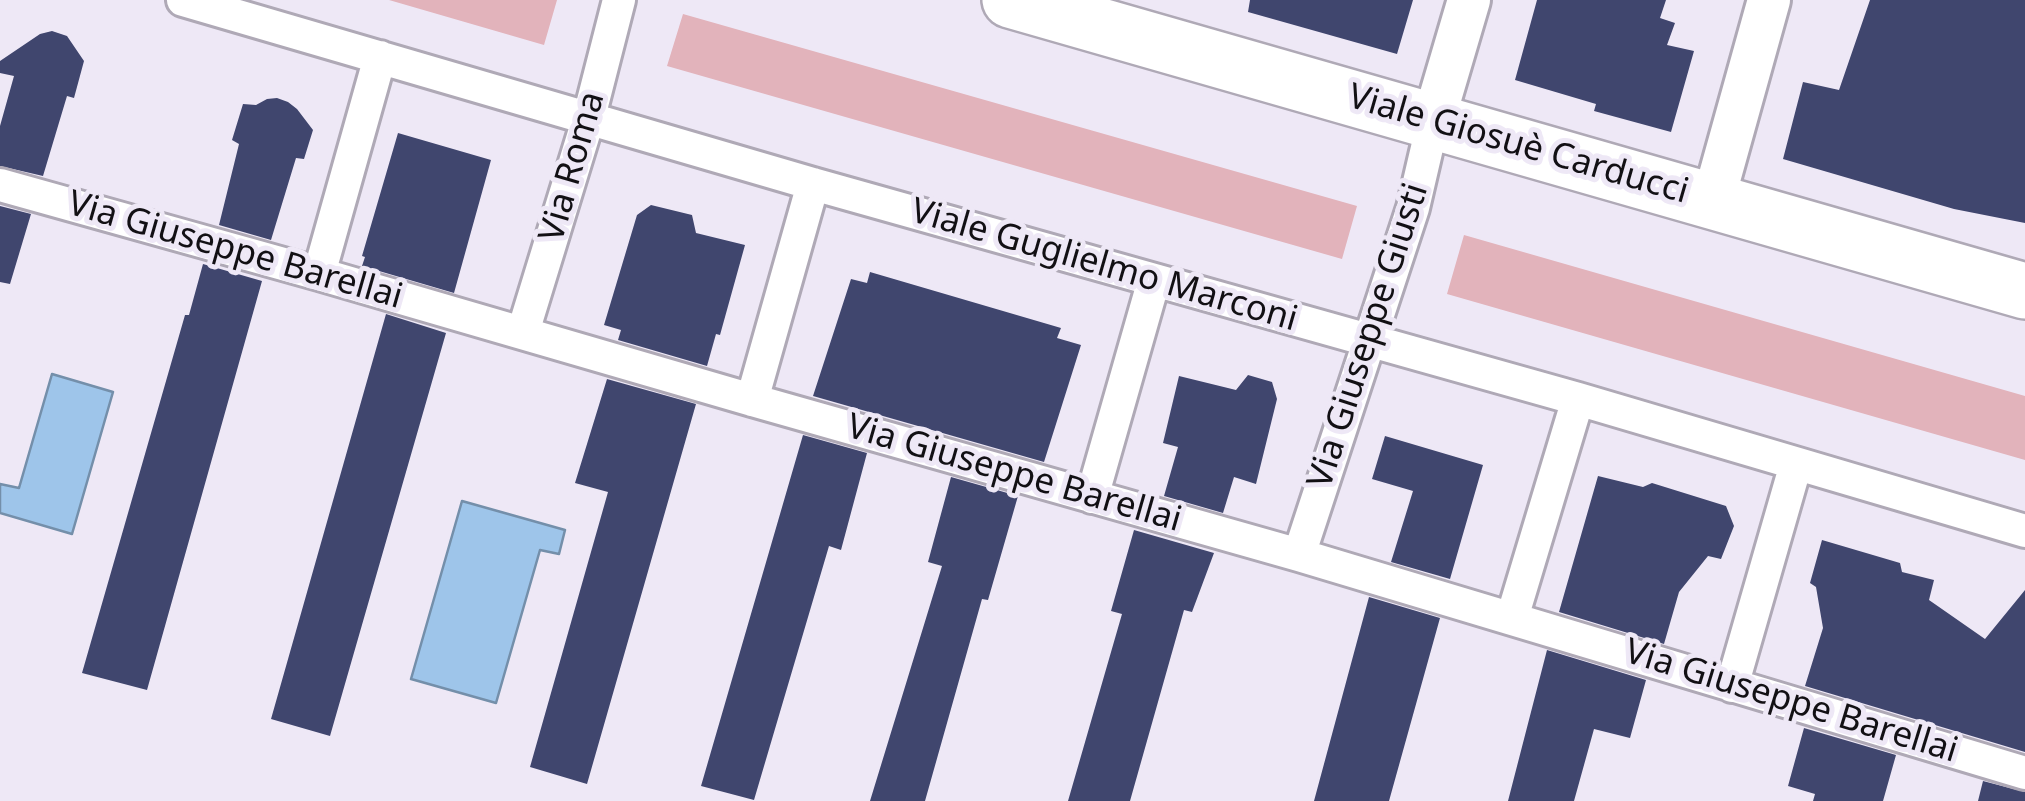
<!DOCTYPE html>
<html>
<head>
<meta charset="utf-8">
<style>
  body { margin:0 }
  canvas { display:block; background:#eee8f6 }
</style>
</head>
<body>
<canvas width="2025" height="801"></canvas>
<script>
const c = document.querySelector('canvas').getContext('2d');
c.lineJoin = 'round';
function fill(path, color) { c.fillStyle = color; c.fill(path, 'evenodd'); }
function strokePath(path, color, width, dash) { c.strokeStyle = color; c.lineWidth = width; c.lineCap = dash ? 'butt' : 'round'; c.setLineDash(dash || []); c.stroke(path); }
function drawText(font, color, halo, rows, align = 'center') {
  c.font = font + ' "Noto Sans",sans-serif'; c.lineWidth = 10; c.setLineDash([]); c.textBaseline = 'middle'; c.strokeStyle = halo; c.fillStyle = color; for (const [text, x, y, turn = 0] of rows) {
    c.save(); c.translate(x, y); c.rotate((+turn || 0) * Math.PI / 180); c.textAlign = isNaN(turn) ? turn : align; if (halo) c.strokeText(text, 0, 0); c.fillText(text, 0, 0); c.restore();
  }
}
fill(new Path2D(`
  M389,0H557L544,45Z
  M683,14L1357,206L1342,259L667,66Z
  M1464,235L2025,396V460L1447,294Z`), '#e2b3bb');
const water = new Path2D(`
  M52,374L113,392L72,534L0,513V484L19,488Z
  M462,501L565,530L559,554L540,550L496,703L411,679Z`);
fill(water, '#9ec5ea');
strokePath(water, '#748faa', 2.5);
fill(new Path2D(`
  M1250,0H1413L1397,54L1248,12Z
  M1537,0H1666L1660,18L1675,23L1667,45L1694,51L1671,132L1594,111L1596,104L1515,80Z
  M1870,0H2025V223L1954,209L1783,159L1803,82L1839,90Z
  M52,31L67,36L84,61L74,98L67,96L43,176L0,166V126L14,76L0,73V61L40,34Z
  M277,98L288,102L297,109L313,130L304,159L296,158L271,240L219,225L239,144L232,140L243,104L256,105L267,99Z
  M398,133L491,160L454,293L362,266L365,257L362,256Z
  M651,205L692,215L696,233L745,245L720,335L716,334L707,366L618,340L621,330L604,325L637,215Z
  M0,206L31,214L10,284L0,282Z
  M203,264L262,281L147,690L82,673L185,315H189Z
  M870,272L1061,328L1057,338L1081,345L1044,462L813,396L851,279L867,283Z
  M386,314L446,333L330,736L271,719Z
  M1248,375L1272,382L1277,399L1256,484L1234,477L1223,513L1164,496L1178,447L1163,443L1179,376L1236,390Z
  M607,379L696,404L587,784L530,767L608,492L575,483Z
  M803,435L867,453L841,550L829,546L754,800L701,786Z
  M1385,436L1483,465L1450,579L1391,562L1413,491L1372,479Z
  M1598,476L1643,487L1652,483L1726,506L1734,526L1721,559L1708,556L1679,592L1664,644L1559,612Z
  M951,477L1018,496L988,600L982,599L925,801H870L942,566L928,562Z
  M1134,530L1214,553L1192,612L1184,610L1130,801H1068L1122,614L1111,611Z
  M1822,540L1900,563L1902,572L1934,580L1929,600L1985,639L2025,590V752L1805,686L1823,628L1816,587L1810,583Z
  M1369,597L1440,618L1389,801H1314Z
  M1547,650L1646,680L1630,738L1594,729L1574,801H1508Z
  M1804,728L1896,755L1883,801H1813L1815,794L1788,786Z
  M1983,781L2025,792V801H1978Z`), '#40466e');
const pedestrian = new Path2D(`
  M183,0L813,184L1578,399L2025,531
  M0,185L319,274L752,400L1299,555L2025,773
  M319,274L380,57
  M523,332L589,117L619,0
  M752,400L813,184
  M1092,497L1154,280
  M1299,555L1413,208L1433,122
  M1512,618L1578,399
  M1732,686L1796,464`);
const minor = new Path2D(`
  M1433,122L1469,0
  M1713,201L1769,0`);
const tertiary = new Path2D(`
  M1010,0L2025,291`);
strokePath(pedestrian, '#afa9b6', 38);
strokePath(minor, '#afa9b6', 48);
strokePath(tertiary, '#afa9b6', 60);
strokePath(pedestrian, '#fff', 32);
strokePath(minor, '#fff', 42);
strokePath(tertiary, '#fff', 55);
drawText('35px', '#121014', '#eee8f6', [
  ["Viale Giosuè Carducci",1518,145,16],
  ["Via Roma",573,167,-74],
  ["Via Giuseppe Barellai",235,251,16],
  ["Viale Guglielmo Marconi",1104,266,16],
  ["Via Giuseppe Giusti",1369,336,-72],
  ["Via Giuseppe Barellai",1014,474,16],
  ["Via Giuseppe Barellai",1791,702,17]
]);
</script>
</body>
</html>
